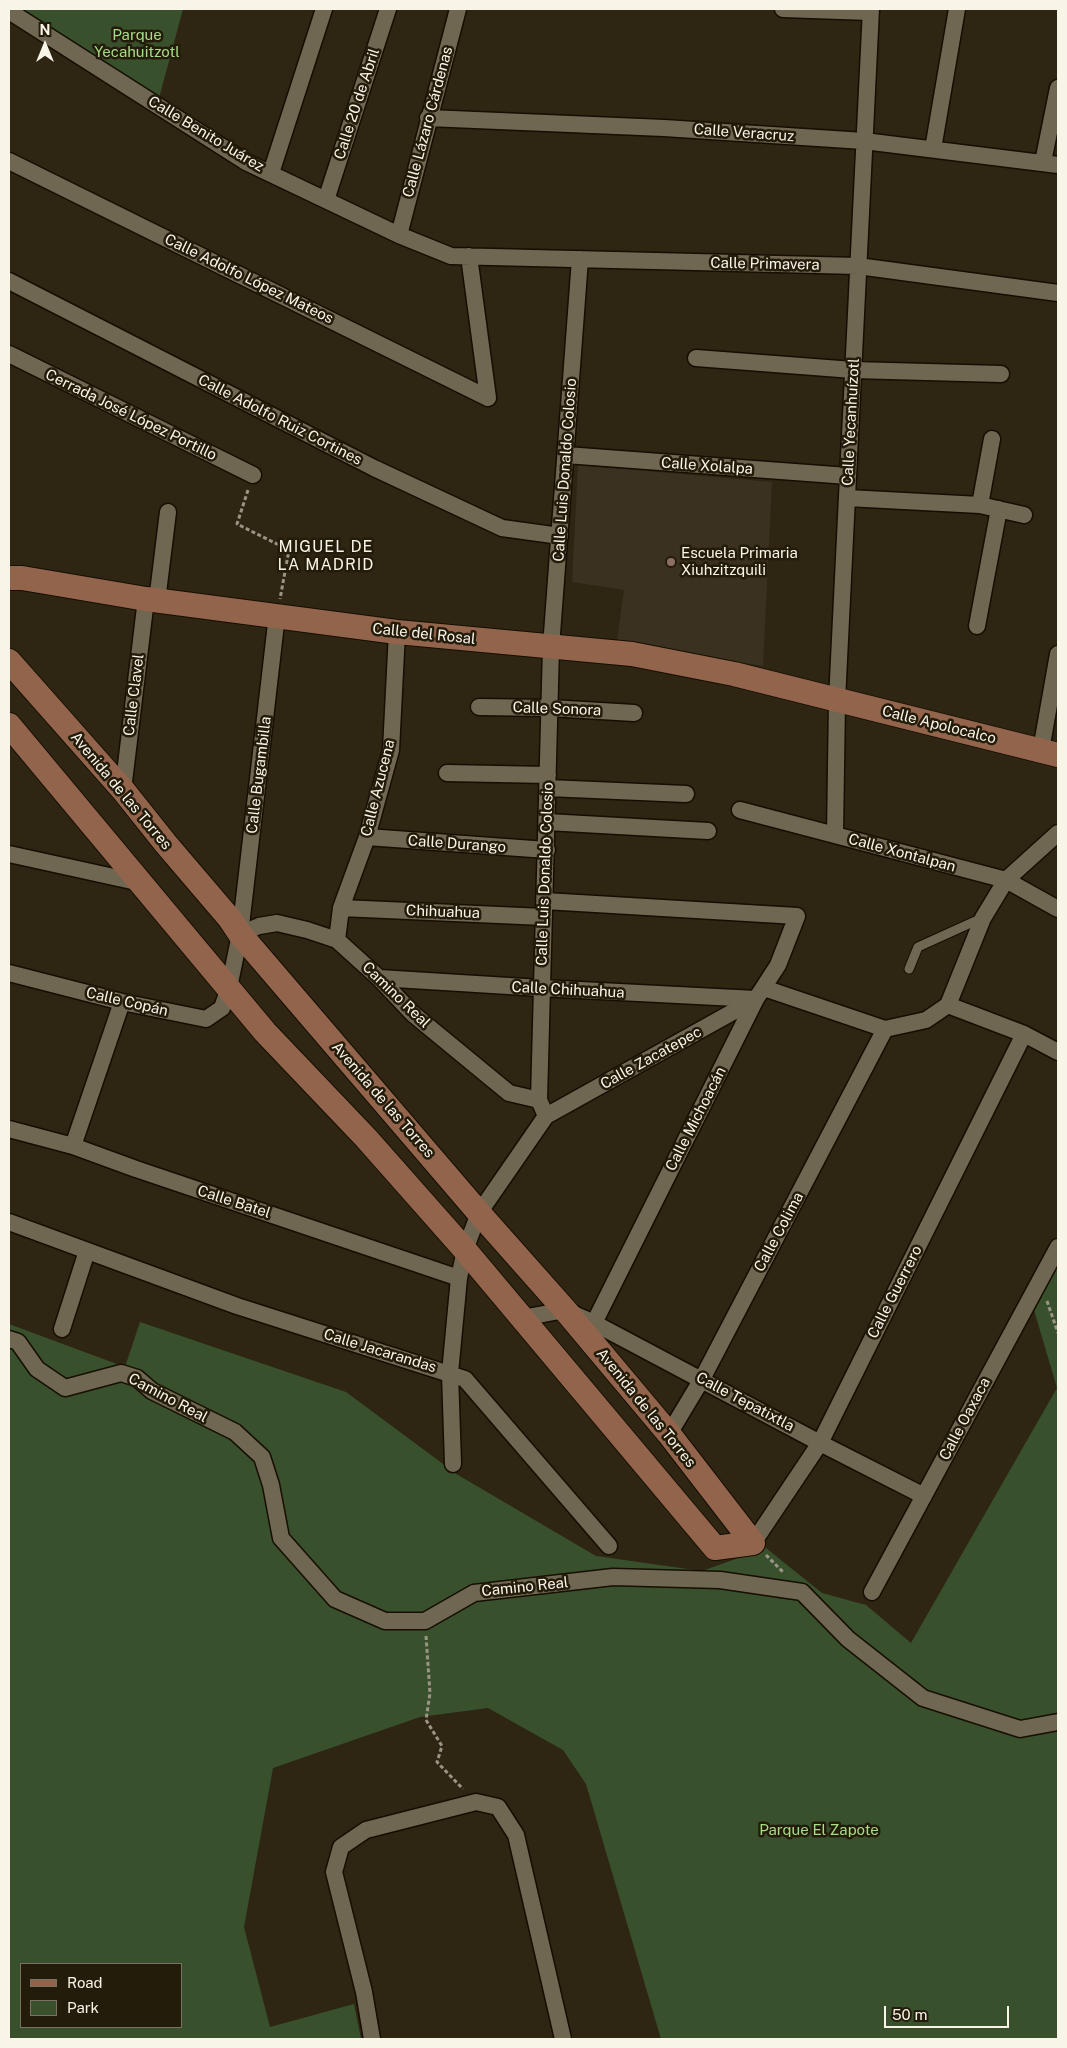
<!DOCTYPE html>
<html>
<head>
<meta charset="utf-8">
<style>
  body { margin:0 }
  #map { position:relative; width:1067px; height:2048px; overflow:hidden; background:#2e2613; font-family:"Public Sans",sans-serif }
  canvas { display:block }
  .frame { position:absolute; inset:0; border:10px solid #f9f4e8; pointer-events:none }
  .legend { position:absolute; left:20px; top:1963px; width:162px; height:65px; box-sizing:border-box; background:#241c0a; border:1px solid #797263; margin:0; padding:6px 9px; list-style:none; font-size:15px; color:#f9f4e8 }
  .legend li { display:flex; align-items:center; gap:10px; height:25px }
  .legend b { width:25px; border:1px solid #797263 }
  .north { position:absolute; left:20px; top:20px; width:50px; height:50px; -webkit-text-stroke:4px #241c0a; paint-order:stroke; rotate:0deg; font-size:14px; font-weight:700; line-height:20px; text-align:center; color:#f9f4e8 }
  .north::after { content:''; display:block; margin:auto; width:18px; height:22px; background:#f9f4e8; clip-path:polygon(50% 0,100% 100%,50% 72%,0 100%) }
  .scale { position:absolute; left:884px; top:2006px; width:125px; height:22px; box-sizing:border-box; border:2px solid #f9f4e8; border-top:0; padding-left:6px; font-size:15px; line-height:18px; white-space:nowrap; color:#f9f4e8; -webkit-text-stroke:4px #241c0a; paint-order:stroke }
</style>
</head>
<body>
<div id="map">
<canvas width="1067" height="2048"></canvas>
<div class="frame"></div>
<ul class="legend">
<li><b style="height:6px;background:#93644c"></b>Road</li>
<li><b style="height:14px;background:#39502d"></b>Park</li>
</ul>
<div class="north">N</div>
<div class="scale">50 m</div>
</div>
<script>
const c = document.querySelector('canvas').getContext('2d');
c.lineJoin = 'round';
function fill(path, color) { c.fillStyle = color; c.fill(path, 'evenodd'); }
function strokePath(path, color, width, dash) { c.strokeStyle = color; c.lineWidth = width; c.lineCap = dash ? 'butt' : 'round'; c.setLineDash(dash || []); c.stroke(path); }
function drawText(font, color, halo, rows, align = 'center') {
  c.font = font + ' "Public Sans",sans-serif'; c.lineWidth = 5; c.setLineDash([]); c.textBaseline = 'middle'; c.strokeStyle = halo; c.fillStyle = color; for (const [text, x, y, turn = 0] of rows) {
    c.save(); c.translate(x, y); c.rotate((+turn || 0) * Math.PI / 180); c.textAlign = isNaN(turn) ? turn : align; if (halo) c.strokeText(text, 0, 0); c.fillText(text, 0, 0); c.restore();
  }
}
fill(new Path2D(`
  M578,465L772,482L763,666L617,641L624,590L572,582Z`), '#3a3121');
fill(new Path2D(`
  M13,9H183L159,98Z
  M1058,1263V2039H661L586,1784L563,1750L488,1708L420,1717L273,1768L244,1927L270,2027L354,2004L361,2039H9V1324L125,1367L140,1322L346,1392L458,1475L596,1556L702,1571L766,1548L822,1593L866,1605L911,1643L1057,1388L1034,1310ZM21,1964H181V2027H21Z`), '#39502d');
const lane = new Path2D(`
  M909,969L918,947L982,918`);
const street = new Path2D(`
  M783,9L870,12
  M9,11L246,162L399,235L451,256L858,266L1058,293
  M428,118L664,128L864,141L1058,165
  M933,149L957,9
  M9,161L488,398
  M1043,162L1058,88
  M271,173L324,9
  M326,200L388,9
  M399,235L458,9
  M469,256L488,398
  M9,281L374,468L502,528L560,536
  M9,354L253,475
  M696,358L853,370L1001,374
  M566,455L848,476
  M847,498L980,505L1024,515
  M980,505L992,439
  M157,601L168,512
  M977,626L999,509
  M479,707L550,708L634,713
  M1041,750L1058,654
  M447,773L548,775
  M548,788L686,794
  M123,790L146,599
  M740,810L1006,880L1058,909
  M547,822L708,831
  M835,835L837,700L871,9
  M367,837L547,850
  M9,854L141,883
  M545,901L797,916L778,965L756,999L594,1323
  M341,908L544,917
  M240,934L259,926L277,923L307,930L337,940L379,978L413,1014L509,1093L539,1100
  M337,940L341,908L367,837L391,750L397,632
  M9,973L122,1002L206,1019L222,1008L229,988L240,934L277,615
  M379,978L541,988L756,999
  M764,988L885,1029L926,1020L948,1005L1024,1034L1058,1052
  M948,1005L983,918L1006,880L1058,833
  M546,1116L756,999
  M9,1129L73,1146L136,1169L459,1278
  M73,1146L122,1002
  M9,1222L237,1306L465,1379L609,1546
  M522,1318L565,1310L594,1323L820,1443L924,1496
  M62,1329L87,1251
  M9,1339L18,1342L37,1369L65,1388L121,1373L137,1378L152,1391L235,1432L262,1457L271,1485L281,1538L335,1599L385,1621H425L474,1593L613,1577L720,1580L802,1592L848,1639L923,1698L1020,1729L1058,1722
  M669,1434L702,1379L885,1029
  M453,1464L450,1373L459,1278L465,1250L479,1213L546,1116L539,1100L551,647L580,259
  M753,1543L820,1443L1024,1034
  M872,1592L1058,1247
  M372,2039L364,1992L334,1872L341,1847L366,1830L476,1802L498,1807L516,1835L563,2039`);
const secondary = new Path2D(`
  M9,578H22L146,599L397,632L632,654L734,674L1058,755
  M9,661L123,790L166,844L230,919L240,934L479,1213L565,1310L669,1434L753,1543L715,1548L465,1250L366,1138L265,1032L9,725`);
strokePath(lane, '#160e01', 11);
strokePath(street, '#160e01', 19);
strokePath(secondary, '#160e01', 26);
strokePath(new Path2D(`
  M248,490L237,524L289,550L280,599
  M1047,1301L1058,1333
  M766,1555L783,1572
  M426,1636L430,1693L426,1720L442,1746L437,1762L463,1789`), '#9b9586', 3, [4, 2.5]);
strokePath(lane, '#706753', 9);
strokePath(street, '#706753', 16);
strokePath(secondary, '#93644c', 24);
for (const [x, y, r, color] of [
  [671,562,5,"#8d6e63"]
]) { const dot = new Path2D(); dot.arc(x, y, r, 0, 2 * Math.PI); c.fillStyle = color; c.fill(dot); strokePath(dot, '#241c0a', 2); }
drawText('15px', '#a7dd88', '#241c0a', [
  ["Parque",137,35],
  ["Yecahuitzotl",137,52],
  ["Parque El Zapote",819,1830]
]);
drawText('15px', '#f9f4e8', '#241c0a', [
  ["Calle 20 de Abril",357,104,-72],
  ["Calle Lázaro Cárdenas",428,122,-75],
  ["Calle Veracruz",744,133,4],
  ["Calle Benito Juárez",206,134,31],
  ["Calle Primavera",765,264,1],
  ["Calle Adolfo López Mateos",249,279,26],
  ["Cerrada José López Portillo",131,415,26],
  ["Calle Adolfo Ruiz Cortines",280,420,27],
  ["Calle Yecanhuízotl",851,422,-87],
  ["Calle Xolalpa",707,466,4],
  ["Calle Luis Donaldo Colosio",565,470,-86],
  ["Calle del Rosal",424,634,6],
  ["Calle Clavel",134,695,-83],
  ["Calle Sonora",557,709,2],
  ["Calle Apolocalco",939,725,14],
  ["Calle Bugambilla",259,775,-83],
  ["Calle Azucena",378,788,-76],
  ["Avenida de las Torres",121,791,50],
  ["Calle Durango",457,844,4],
  ["Calle Xontalpan",902,853,15],
  ["Calle Luis Donaldo Colosio",545,874,-88],
  ["Chihuahua",443,912,2],
  ["Calle Chihuahua",568,990,3],
  ["Camino Real",396,995,44],
  ["Calle Copán",127,1002,13],
  ["Calle Zacatepec",651,1058,-29],
  ["Avenida de las Torres",383,1100,49],
  ["Calle Michoacán",696,1119,-63],
  ["Calle Batel",234,1202,18],
  ["Calle Colima",779,1232,-62],
  ["Calle Guerrero",895,1292,-63],
  ["Calle Jacarandas",380,1351,17],
  ["Camino Real",168,1398,28],
  ["Calle Tepatixtla",745,1402,28],
  ["Avenida de las Torres",646,1408,51],
  ["Calle Oaxaca",965,1419,-62],
  ["Camino Real",525,1587,-6]
]);
drawText('15px', '#f9f4e8', '#241c0a', [
  ["Escuela Primaria",681,553],
  ["Xiuhzitzquili",681,570]
], 'left');
c.letterSpacing = '1px';
drawText('16px', '#f9f4e8', '#241c0a', [
  ["MIGUEL DE",326,547],
  ["LA MADRID",326,565]
]);
c.letterSpacing = '0px';
</script>
</body>
</html>
